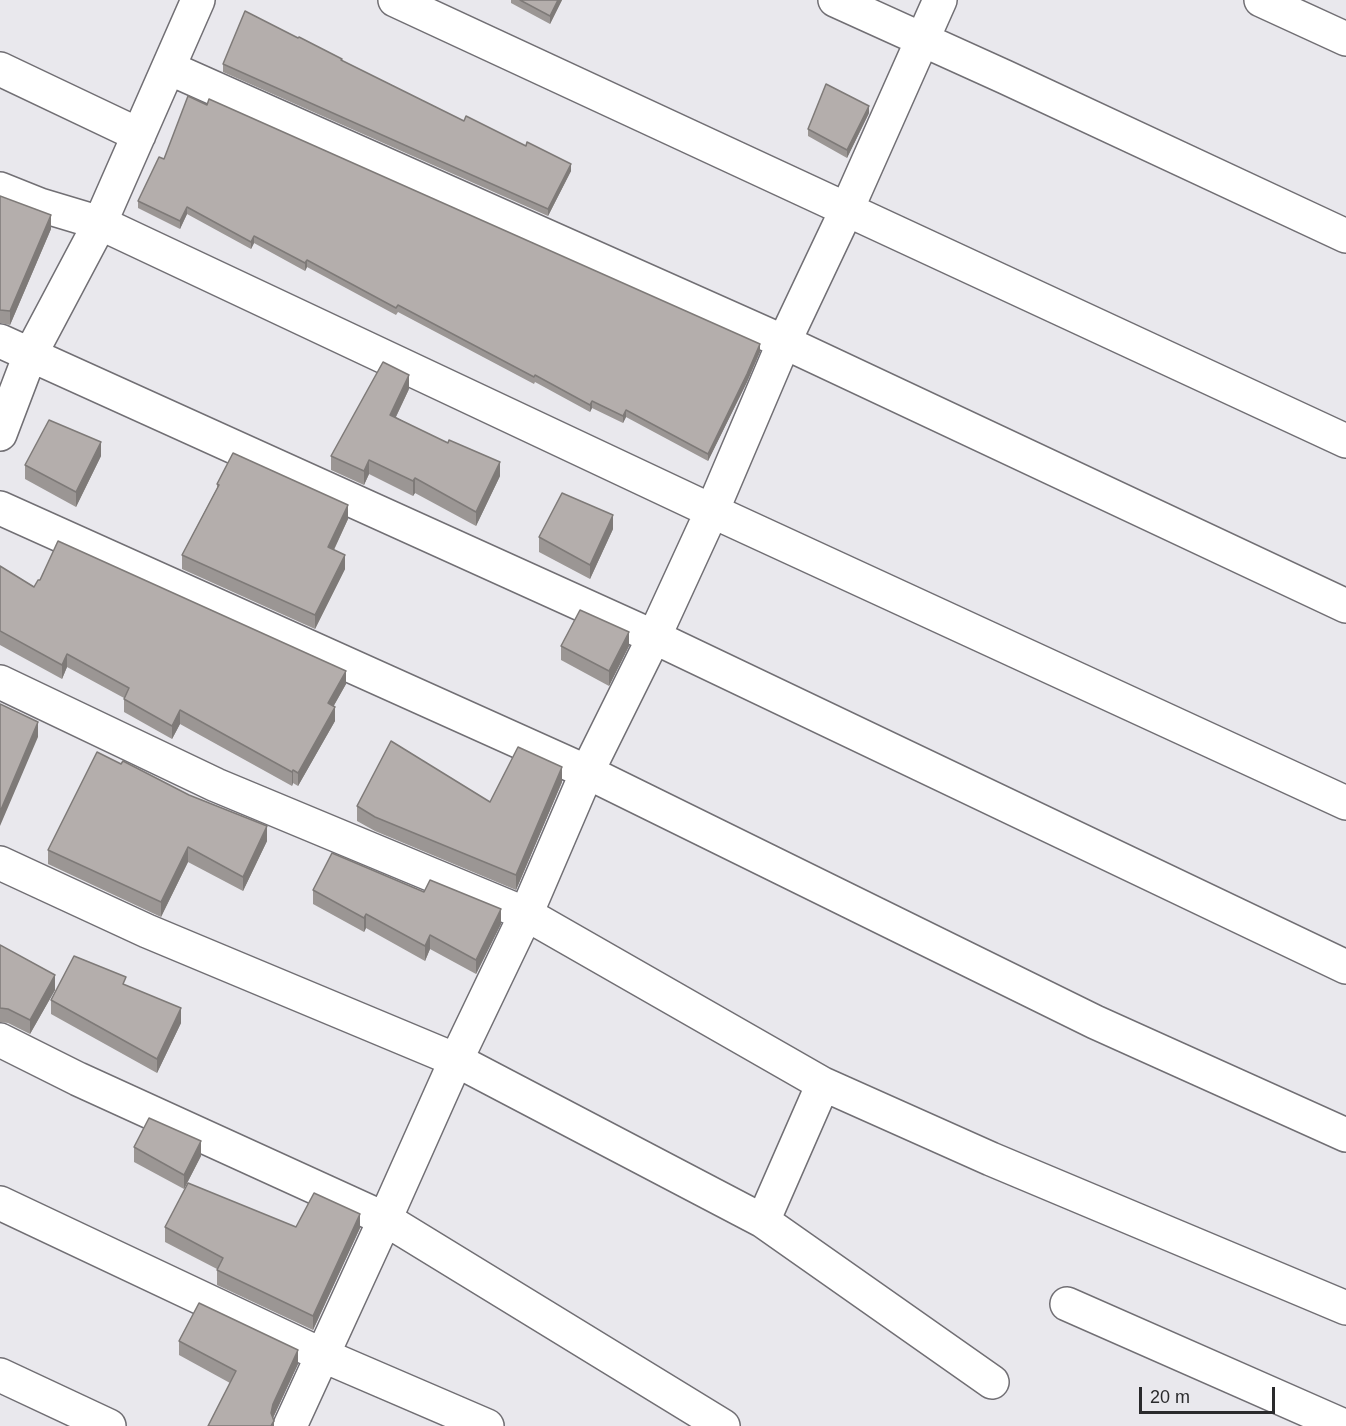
<!DOCTYPE html>
<html>
<head>
<meta charset="utf-8">
<style>
  body { margin:0 }
  #map { position:relative; width:1346px; height:1426px; overflow:hidden; background:#e9e8ed; font-family:Helvetica,sans-serif }
  canvas { display:block }
  .scale { position:absolute; left:1139px; top:1387px; width:136px; height:27px; box-sizing:border-box; border:3px solid #2a2a2c; border-top:0; padding-left:8px; font-size:18px; line-height:21px; white-space:nowrap; color:#2a2a2c; -webkit-text-stroke:4px #e9e8ed; paint-order:stroke }
</style>
</head>
<body>
<div id="map">
<canvas width="1346" height="1426"></canvas>
<div class="scale">20 m</div>
</div>
<script>
const c = document.querySelector('canvas').getContext('2d');
c.lineJoin = 'round';
function strokePath(path, color, width, dash) { c.strokeStyle = color; c.lineWidth = width; c.lineCap = dash ? 'butt' : 'round'; c.setLineDash(dash || []); c.stroke(path); }
function fill(path, color) { c.fillStyle = color; c.fill(path, 'evenodd'); }
const street = new Path2D(`
  M395,0L1346,441
  M835,0L1005,77L1346,236
  M1261,0L1346,39
  M169,68L784,342L1346,606
  M0,69L139,135
  M0,189L40,205L100,223L712,511L1346,803
  M0,341L654,637L1346,967
  M0,434L30,355L100,223L198,0
  M0,508L587,772L1095,1022L1346,1135
  M0,682L216,785L526,914L823,1084L991,1159L1346,1308
  M0,863L147,931L456,1060L763,1221L823,1084
  M0,1040L78,1079L385,1219L723,1426
  M0,1203L322,1355L487,1426
  M763,1221L992,1382
  M1067,1304L1344,1426
  M0,1375L109,1426
  M290,1426L385,1219L456,1060L526,914L587,772L654,637L712,511L784,342L847,209L940,0`);
strokePath(street, '#716f74', 36);
strokePath(street, '#fff', 33);
fill(new Path2D(`
  M511,0H562L550,24L511,3Z
  M342,61L464,121L571,171L548,216L223,72V64Z
  M207,105L760,352L747,382L708,461L626,417L623,423L592,408L590,412L535,382L534,384L398,312L396,315L307,267L305,271L254,243L251,249L187,214L180,229L138,208V201L164,159Z
  M869,113L847,158L808,136V129Z
  M0,196L51,229L10,325L0,323Z
  M409,389L396,417L500,476L476,526L415,493L413,496L369,474L364,485L331,470V456Z
  M101,456L76,507L25,479V465Z
  M217,484L348,519L334,550L345,569L315,629L182,569V555L217,488Z
  M613,529L590,579L539,552V537Z
  M0,566L34,587L346,684L333,707L335,721L298,786L293,783L292,786L180,724L172,739L124,712V698L67,667L62,679L0,645Z
  M561,646H629L609,686L561,660Z
  M562,782L516,890L375,831L357,821V806L490,802Z
  M267,841L243,891L188,862L161,917L48,864V850Z
  M313,890L501,924L476,974L430,949L425,961L366,928L364,932L313,904Z
  M0,945L55,990L30,1034L8,1023L0,1022Z
  M126,986L181,1023L157,1073L51,1014V1000Z
  M134,1147L201,1156L184,1189L134,1162Z
  M165,1227H296L360,1228L313,1330L217,1285V1269L165,1242Z
  M179,1341L298,1364L273,1418L274,1426L230,1383L179,1355Z`), '#9b9694');
fill(new Path2D(`
  M558,0H562L550,24V16Z
  M869,106V113L847,158V150Z
  M571,164V171L548,216V209Z
  M187,207V214L180,229V221Z
  M51,215V229L10,325V311Z
  M254,236V243L251,249V242Z
  M307,260V267L305,271V263Z
  M760,344V352L747,382L708,461V454Z
  M409,375V389L390,429V415Z
  M592,401V408L590,412V405Z
  M626,410V417L623,423V416Z
  M101,442V456L76,507V492Z
  M369,460V474L364,485V471Z
  M500,462V476L476,526V512Z
  M415,478V493L413,496V481Z
  M348,505V519L328,562V547Z
  M613,515V529L590,579V565Z
  M345,555V569L315,629V615Z
  M629,632V646L609,686V671Z
  M67,654V667L62,679V665Z
  M346,671V684L328,716V703Z
  M335,707V721L298,786V773Z
  M180,710V724L172,739V726Z
  M38,722V737L0,826V812Z
  M562,767V782L516,890V875Z
  M293,770V783L292,786V772Z
  M267,826V841L243,891V877Z
  M188,847V862L161,917V902Z
  M501,909V924L476,974V960Z
  M366,914V928L364,932V918Z
  M430,935V949L425,961V946Z
  M55,975V990L30,1034V1020Z
  M181,1008V1023L157,1073V1059Z
  M201,1141V1156L184,1189V1175Z
  M360,1214V1228L313,1330V1316Z
  M298,1350V1364L273,1418L274,1426H271V1413L273,1404Z`), '#7e7a78');
const building = new Path2D(`
  M520,0H558L550,16Z
  M245,11L298,38L299,37L342,59L341,60L464,121L466,116L526,146L527,142L571,164L548,209L223,64Z
  M826,84L869,106L847,150L808,129Z
  M188,96L207,105L209,99L760,344L747,374L708,454L626,410L623,416L592,401L590,405L535,375L534,377L398,305L396,308L307,260L305,263L254,236L251,242L187,207L180,221L138,201L159,157L164,159Z
  M0,196L51,215L10,311L0,310Z
  M383,362L409,375L390,415L448,443L449,440L500,462L476,512L415,478L413,481L369,460L364,471L331,456Z
  M49,420L101,442L76,492L25,465Z
  M233,453L348,505L328,547L345,555L315,615L182,555L219,485L217,484Z
  M562,493L613,515L590,565L539,537Z
  M58,541L346,671L328,703L335,707L298,773L293,770L292,772L180,710L172,726L124,699L129,688L67,654L62,665L0,631V566L34,587L38,580H40Z
  M580,610L629,632L609,671L561,646Z
  M0,704L38,722L0,812Z
  M391,741L490,802L518,747L562,767L516,875L375,817L357,806Z
  M97,752L121,764L123,761L189,795L267,826L243,877L188,847L161,902L48,850Z
  M332,853L424,892L430,880L501,909L476,960L430,935L425,946L366,914L364,918L313,890Z
  M0,945L55,975L30,1020L8,1009L0,1008Z
  M74,956L126,977L123,984L181,1008L157,1059L51,1000Z
  M149,1118L201,1141L184,1175L134,1147Z
  M188,1183L296,1227L314,1193L360,1214L313,1316L217,1270L223,1258L165,1227Z
  M199,1303L298,1350L273,1404L271,1413L274,1421L271,1426H208L236,1371L179,1341Z`);
fill(building, '#b4aeac');
strokePath(building, '#7e7a78', 1.5);
</script>
</body>
</html>
